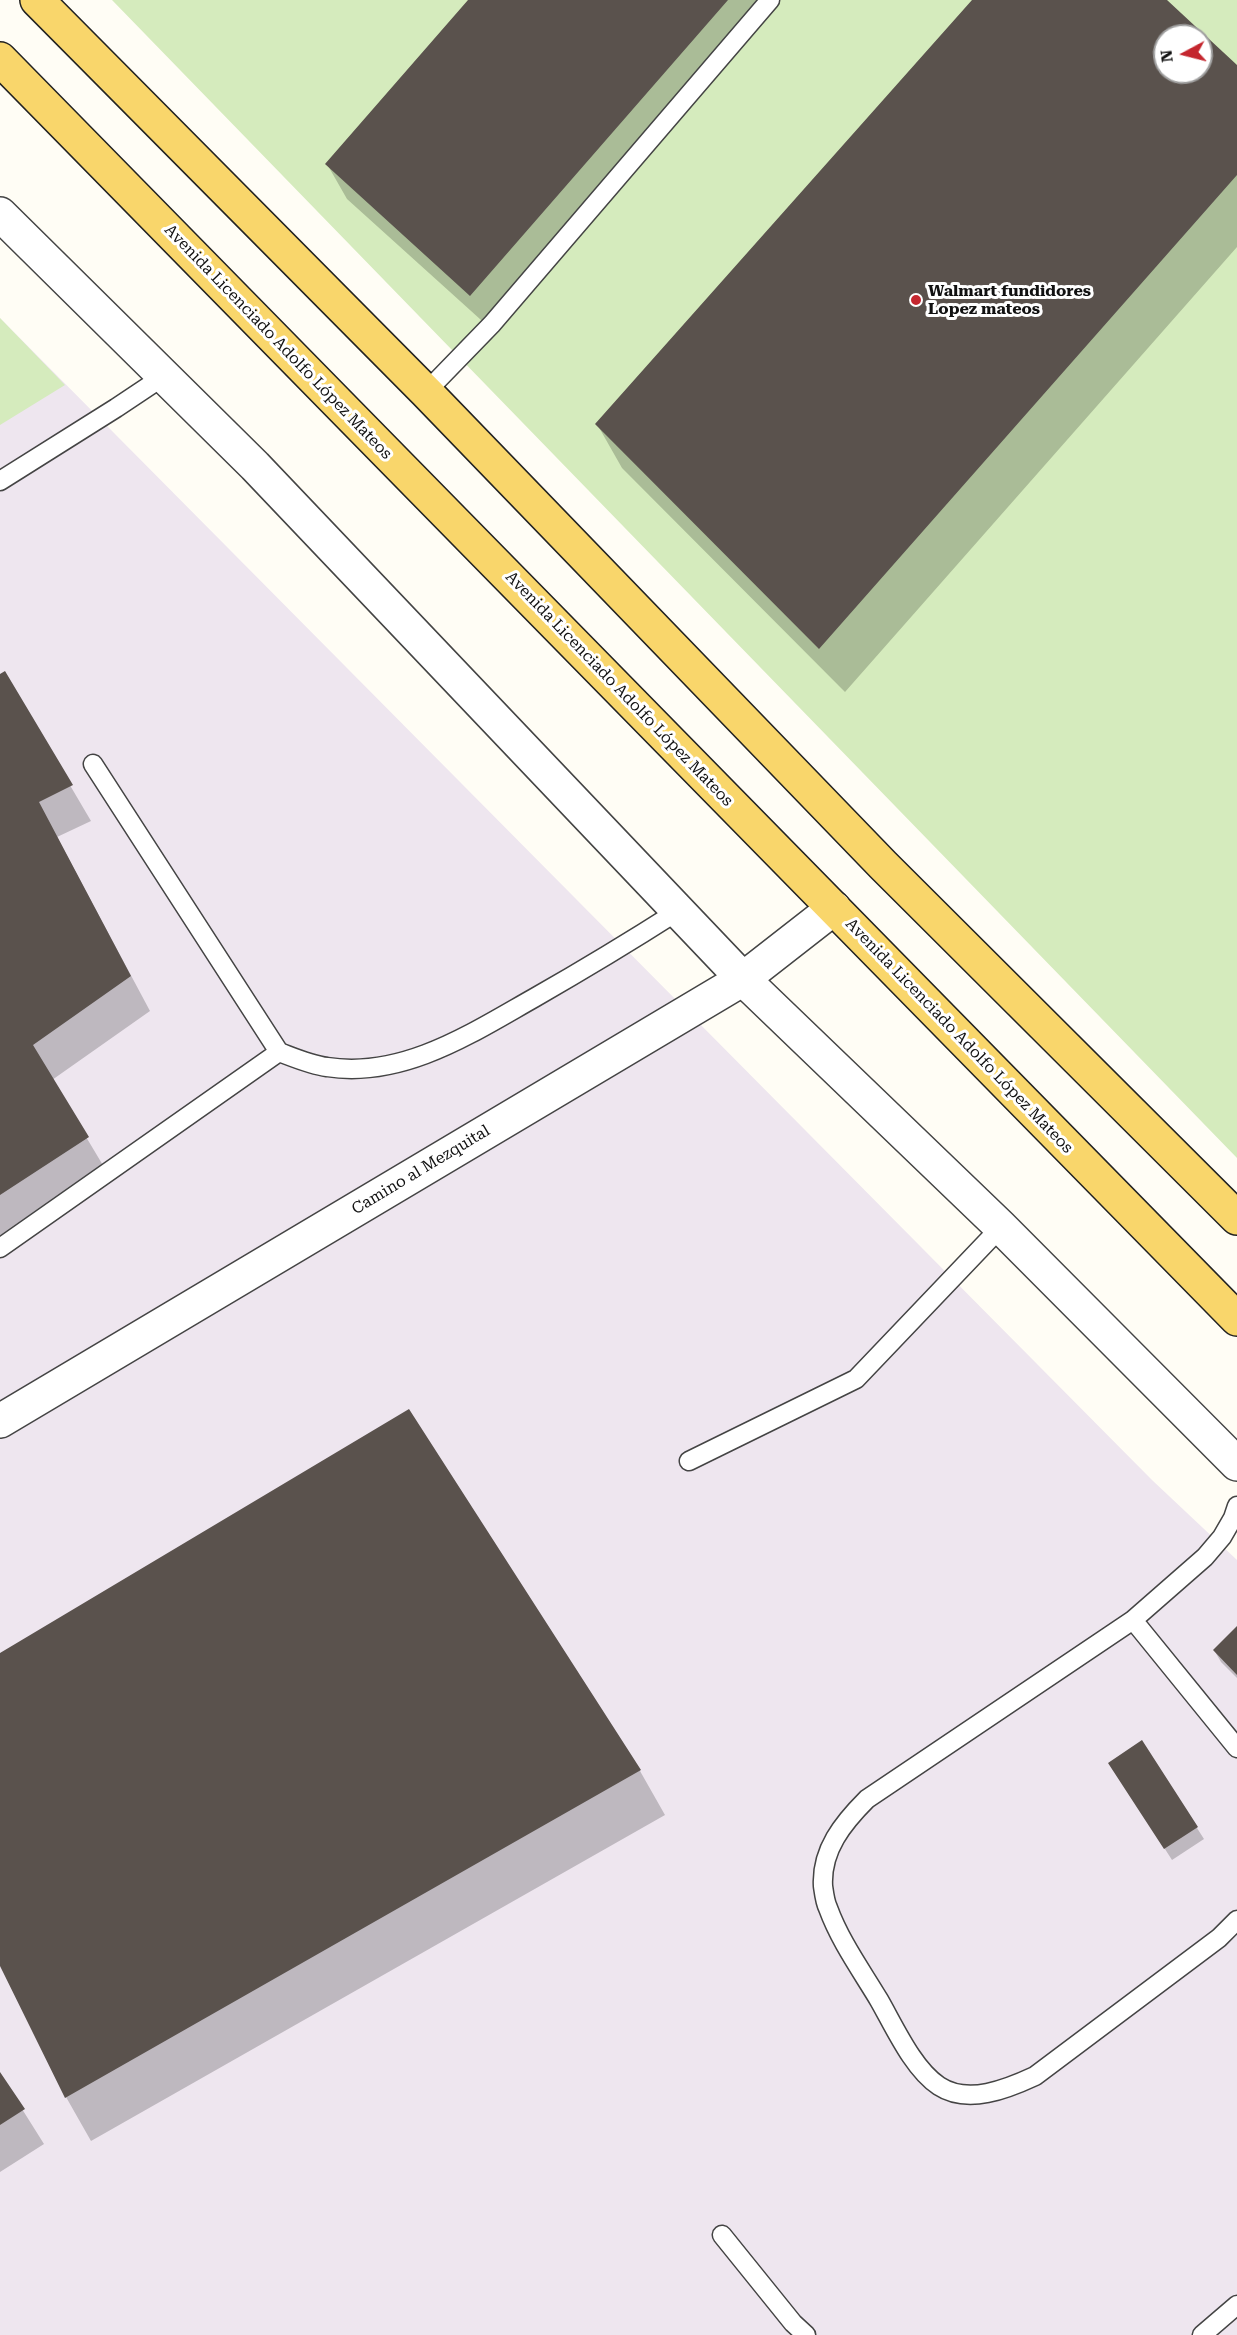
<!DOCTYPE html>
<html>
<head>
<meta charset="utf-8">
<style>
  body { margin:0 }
  #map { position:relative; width:1237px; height:2335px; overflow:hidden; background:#fffdf5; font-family:"Roboto Serif",serif }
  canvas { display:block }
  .north { position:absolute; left:1153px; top:24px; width:60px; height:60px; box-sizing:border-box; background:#fff; border:2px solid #a0a0a0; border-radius:50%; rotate:263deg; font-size:16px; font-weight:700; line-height:24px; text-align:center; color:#111 }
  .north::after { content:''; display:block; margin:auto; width:21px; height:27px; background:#c4262e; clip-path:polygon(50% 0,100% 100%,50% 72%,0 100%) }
</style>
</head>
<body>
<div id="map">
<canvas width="1237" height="2335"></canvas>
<div class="north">N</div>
</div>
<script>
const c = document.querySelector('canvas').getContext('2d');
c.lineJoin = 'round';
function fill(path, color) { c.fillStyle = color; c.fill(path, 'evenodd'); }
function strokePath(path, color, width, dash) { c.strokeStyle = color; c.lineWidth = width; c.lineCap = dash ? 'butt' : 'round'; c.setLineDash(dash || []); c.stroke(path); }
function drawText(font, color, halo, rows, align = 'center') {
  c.font = font + ' "Roboto Serif",serif'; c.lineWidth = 6; c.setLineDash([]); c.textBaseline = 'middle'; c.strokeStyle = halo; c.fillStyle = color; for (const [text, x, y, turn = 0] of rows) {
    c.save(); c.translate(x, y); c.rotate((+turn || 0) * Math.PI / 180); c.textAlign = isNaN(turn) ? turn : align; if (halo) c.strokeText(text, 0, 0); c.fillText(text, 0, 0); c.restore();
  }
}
fill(new Path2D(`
  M0,318L1152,1480L1237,1560V2335H0Z`), '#eee6ef');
fill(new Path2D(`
  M112,0H1237V1158ZM1165,36H1201V72H1165Z
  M0,318L65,385L0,425Z`), '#d5ebbd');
fill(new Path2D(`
  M470,0H778L491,329L347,199L327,164Z
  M974,0H1165L1237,67V247L845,692L622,468L597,424ZM1165,36H1201V72H1165Z
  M4,673L91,821L57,837L150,1011L52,1080L107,1172L0,1242V675Z
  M408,1411L640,1771L665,1815L91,2141L66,2097L0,1963V1655Z
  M1237,1628V1678L1221,1662L1214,1650Z
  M1142,1742L1204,1839L1172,1860L1117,1774Z
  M0,2074L44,2144L0,2172Z`), '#0003');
fill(new Path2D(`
  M468,0H728L470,296L325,164Z
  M972,0H1167L1237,65V175L819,649L595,424ZM1165,36H1201V72H1165Z
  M5,671L73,785L39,802L131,976L33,1045L89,1137L0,1195V674Z
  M409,1409L641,1770L65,2098L0,1966V1653Z
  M1237,1626V1675L1213,1650Z
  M1142,1740L1198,1827L1164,1849L1108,1763Z
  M0,2072L25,2109L0,2125Z`), '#5a524d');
const lane = new Path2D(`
  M426,392L492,324L770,0
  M0,481L116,408L164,376
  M93,764L279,1052C295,1058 311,1065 327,1067C403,1079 472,1033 534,998C583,970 631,941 678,911
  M0,1248L279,1052
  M689,1461L856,1379L1001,1227
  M1237,1506L1233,1518L1222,1537L1205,1557L1133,1620L867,1799C843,1823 821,1850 823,1886C824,1893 825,1902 828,1908C840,1941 861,1970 879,2000C894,2026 913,2069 939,2086C968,2105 1007,2089 1035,2076L1219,1938L1237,1920
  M1133,1620L1237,1748
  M722,2235L793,2323L806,2335
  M1202,2335L1237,2305`);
const street = new Path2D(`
  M0,214L255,466L743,979L1001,1227L1237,1464
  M0,1421L743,979L834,908`);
const primary = new Path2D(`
  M37,0L426,392L883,865L1237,1218
  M0,59L1237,1319`);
strokePath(lane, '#444', 21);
strokePath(street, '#444', 36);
strokePath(primary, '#222', 36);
strokePath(lane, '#fff', 18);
strokePath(street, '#fff', 33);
strokePath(primary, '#f9d66b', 33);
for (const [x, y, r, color] of [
  [916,300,6,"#c4262e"]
]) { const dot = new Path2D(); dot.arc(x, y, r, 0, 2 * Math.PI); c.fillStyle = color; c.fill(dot); strokePath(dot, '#fff', 2); }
drawText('bold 16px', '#111', '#fff', [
  ["Walmart fundidores",928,291],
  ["Lopez mateos",928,309]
], 'left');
drawText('16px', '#111', '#fff', [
  ["Avenida Licenciado Adolfo López Mateos",278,342,46],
  ["Avenida Licenciado Adolfo López Mateos",619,689,46],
  ["Avenida Licenciado Adolfo López Mateos",959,1036,46],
  ["Camino al Mezquital",421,1170,-31]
]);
</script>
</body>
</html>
